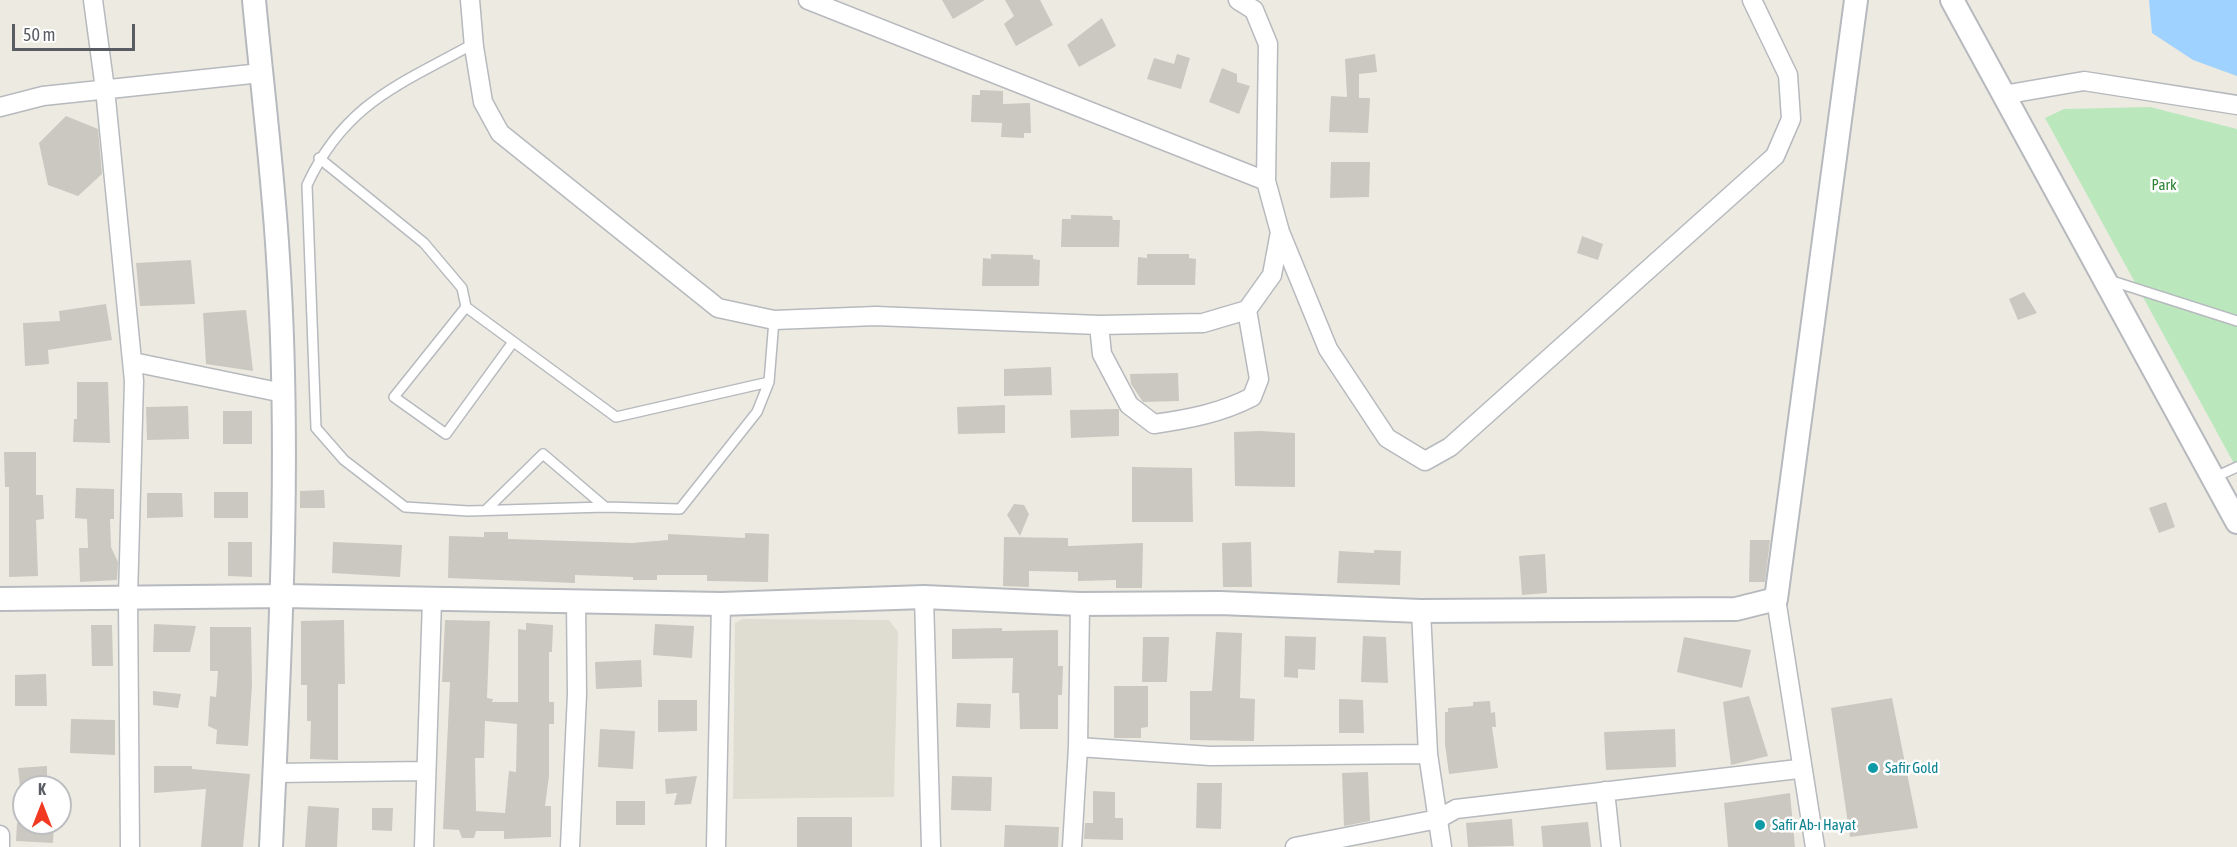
<!DOCTYPE html>
<html>
<head>
<meta charset="utf-8">
<style>
  body { margin:0 }
  #map { position:relative; width:2237px; height:847px; overflow:hidden; background:#edebe1; font-family:"Asap Condensed",sans-serif }
  canvas { display:block }
  .north { position:absolute; left:12px; top:775px; width:60px; height:60px; box-sizing:border-box; background:#fff; border:2px solid #bdbec1; border-radius:50%; rotate:0deg; font-size:16px; font-weight:700; line-height:24px; text-align:center; color:#595d63 }
  .north::after { content:''; display:block; margin:auto; width:21px; height:27px; background:#f23a22; clip-path:polygon(50% 0,100% 100%,50% 72%,0 100%) }
  .scale { position:absolute; left:12px; top:24px; width:123px; height:27px; box-sizing:border-box; border:3px solid #595d63; border-top:0; padding-left:8px; font-size:18px; line-height:21px; white-space:nowrap; color:#595d63; -webkit-text-stroke:4px #fff; paint-order:stroke }
</style>
</head>
<body>
<div id="map">
<canvas width="2237" height="847"></canvas>
<div class="north">K</div>
<div class="scale">50 m</div>
</div>
<script>
const c = document.querySelector('canvas').getContext('2d');
c.lineJoin = 'round';
function fill(path, color) { c.fillStyle = color; c.fill(path, 'evenodd'); }
function strokePath(path, color, width, dash) { c.strokeStyle = color; c.lineWidth = width; c.lineCap = dash ? 'butt' : 'round'; c.setLineDash(dash || []); c.stroke(path); }
function drawText(font, color, halo, rows, align = 'center') {
  c.font = font + ' "Asap Condensed",sans-serif'; c.lineWidth = 5; c.setLineDash([]); c.textBaseline = 'middle'; c.strokeStyle = halo; c.fillStyle = color; for (const [text, x, y, turn = 0] of rows) {
    c.save(); c.translate(x, y); c.rotate((+turn || 0) * Math.PI / 180); c.textAlign = isNaN(turn) ? turn : align; if (halo) c.strokeText(text, 0, 0); c.fillText(text, 0, 0); c.restore();
  }
}
fill(new Path2D(`
  M743,619L889,620L898,632L894,797L733,799L735,623Z`), '#dfddd1');
fill(new Path2D(`
  M2150,107L2237,129V469L2045,118L2064,109Z`), '#bbe7bd');
fill(new Path2D(`
  M2149,0H2237V76L2193,60L2152,33Z`), '#9fd2ff');
fill(new Path2D(`
  M942,0H985L953,19Z
  M1005,0H1040L1053,25L1016,46L1004,24L1014,16Z
  M1102,18L1116,46L1079,67L1067,45Z
  M1177,54L1190,58L1181,89L1147,79L1154,58L1174,64Z
  M1375,54L1377,72L1359,74V98H1370L1368,133L1329,132L1331,96L1347,97L1345,59Z
  M1222,68L1237,74V82L1250,86L1239,114L1209,102Z
  M980,90L1003,91V104L1030,103L1031,133H1024V138L1001,137L1002,123L971,122L972,95H980Z
  M66,116L98,129L102,174L78,196L48,185L39,143Z
  M1331,162H1370L1369,197L1330,198Z
  M1071,215L1112,216L1113,220H1120L1119,247H1061L1062,219H1071Z
  M1582,236L1603,244L1598,260L1577,253Z
  M991,254L1033,255V259L1040,260L1039,286H982L983,258L991,259Z
  M1147,254H1189V258L1196,259L1195,285H1137L1138,257L1147,258Z
  M191,260L195,304L140,306L136,263Z
  M2024,292L2037,313L2018,320L2009,299Z
  M106,304L112,340L48,350L49,364L25,366L23,323L60,321L59,311Z
  M246,310L253,371L206,364L203,313Z
  M1051,367L1052,395L1004,396V369Z
  M1178,373L1179,401L1143,402L1131,384L1130,374Z
  M77,382H108L110,443L73,442L74,419H77Z
  M1005,405V433L958,434L957,407Z
  M188,406L189,439L147,440L146,407Z
  M1119,409V436L1071,438L1070,410Z
  M223,411H252V444H223Z
  M1260,431L1295,433V487L1235,486L1234,432Z
  M4,452H36V495H43L44,519L36,520L38,576L9,577V487H5Z
  M1132,467L1192,468L1193,522H1132Z
  M76,488L114,489V519H110L111,547L118,562L117,580L80,582L79,548H88L87,519L75,518Z
  M324,490L325,508H300V491Z
  M214,492H248V518H214Z
  M147,493H182L183,517L147,518Z
  M2166,502L2175,527L2159,533L2149,508Z
  M1014,504L1024,505L1029,514L1020,536L1007,515Z
  M484,532H508V539L632,543L668,540V534L745,538V533L769,534L768,582L707,581V575H657V580H633V577L575,575V583L448,578L449,536L484,537Z
  M1004,537L1068,538V546L1143,543L1142,588H1116V580L1078,581V572L1029,571V587L1003,586Z
  M1750,540H1770L1765,582H1749Z
  M228,542H252V577L228,576Z
  M333,542L402,545L400,577L332,573Z
  M1251,542L1252,587H1223L1222,543Z
  M1374,550L1401,551L1400,585L1337,583L1339,551L1374,553Z
  M1545,554L1547,593L1522,595L1519,556Z
  M344,620L345,684H338V760L310,759L311,721H307V685H301V621Z
  M445,620L490,621L487,698L493,699L492,702H518V629L526,630V623L553,625L552,652H549V702H554V724H549V776L545,806H551V837L504,839V831H476L474,838H462L459,830L443,829L450,682H442ZM485,721L517,724L516,772L509,771L505,813L476,811L475,758H484Z
  M154,624L196,626L190,652H153Z
  M655,624L694,626L692,658L653,655Z
  M91,625H112L113,666H92Z
  M210,627H251L252,685L248,746L216,744L217,730L208,726L210,696L216,697L218,671H210Z
  M1002,628V631L1058,630V666H1063L1062,695H1058V729H1020L1019,693H1012L1013,658L952,659V629Z
  M1216,632L1242,633L1240,698L1255,699L1254,741L1190,740V691H1212Z
  M1285,636L1316,637L1315,670L1298,669V678L1284,677Z
  M1363,636L1386,637L1388,683L1361,682Z
  M1143,637H1169L1167,682H1142Z
  M1684,637L1751,650L1742,688L1677,672Z
  M641,660L642,687L596,689L595,662Z
  M46,674L47,706H15V675Z
  M1114,686H1148V727L1141,728V738H1114Z
  M153,691L181,694L178,708L153,705Z
  M1749,696L1768,756L1731,765L1723,702Z
  M1892,698L1918,828L1850,837L1831,708Z
  M1339,699L1363,700L1364,733H1339Z
  M658,700H697V731L658,732Z
  M1490,701L1491,713L1495,712L1496,727H1492L1498,768L1449,774L1445,744V712H1448V708L1473,706V702Z
  M957,703L991,704L990,728L956,727Z
  M71,719L115,720V755L70,753Z
  M600,729L635,731L633,769L598,767Z
  M1675,729L1676,767L1606,770L1604,732Z
  M47,766V787H20L18,768Z
  M154,766H192V769L250,774L243,847H201L206,789L154,793Z
  M1368,772L1370,821L1344,826L1342,773Z
  M697,776L691,804L674,805L677,793L666,794L665,779Z
  M952,776L992,777L991,811L951,810Z
  M1197,783H1222L1221,829L1196,828Z
  M1093,791L1115,792V818H1123V840L1084,839L1085,823H1093Z
  M1790,793L1795,847H1728L1724,803Z
  M616,801H645V825H616Z
  M308,806L339,808L337,847H305Z
  M372,808H393L392,831L372,830Z
  M797,817H852V847H797Z
  M1512,819L1514,846L1468,847L1466,823Z
  M1588,822L1591,847H1543L1541,826Z
  M17,823H54L53,843L16,841Z
  M1005,825L1059,827L1058,847H1004Z`), '#cac8c0');
const service = new Path2D(`
  M473,44C399,85 345,103 307,185L316,428L344,460L405,507L468,511L605,507L680,509L757,412L769,382
  M319,158L424,243L462,288L466,307
  M2109,280L2237,321
  M513,342L446,434L394,397L466,307L616,417L769,382L774,320
  M2213,478L2237,467
  M486,510L543,454L605,507`);
const minor = new Path2D(`
  M93,0L105,89L134,381L128,597L130,847
  M470,0L474,47L483,102L500,133L718,308L774,320L876,316L1099,325L1203,323L1247,310L1272,275L1280,232L1266,181L1268,44L1254,10L1238,0
  M808,0L1266,181
  M2003,95L2084,81L2237,105
  M0,107L43,96L261,73
  M1280,232L1328,349L1387,438L1425,461L1450,447L1775,156L1791,119L1788,75L1752,0
  M1099,325L1102,354L1129,405L1154,424C1189,419 1221,413 1252,397L1259,379L1247,310
  M133,362L283,393
  M924,597L931,847
  M1776,599L1815,847
  M1421,611L1428,754L1442,847
  M1078,747L1210,756L1428,754
  M274,773L426,771
  M1605,791L1611,847
  M0,835V847
  M424,847L432,600
  M570,847L577,694L576,602
  M716,847L721,604
  M1072,847L1078,747L1080,604
  M1295,847L1438,819L1456,809L1798,769`);
const tertiary = new Path2D(`
  M254,0C262,86 273,172 278,258C291,454 280,651 271,847
  M1952,0L2237,522
  M0,599L283,596L721,604L924,597L1080,604L1220,603L1421,611L1736,609L1776,599L1856,0`);
strokePath(service, '#b6b9be', 12);
strokePath(minor, '#b6b9be', 21);
strokePath(tertiary, '#b6b9be', 26);
strokePath(service, '#fff', 9);
strokePath(minor, '#fff', 18);
strokePath(tertiary, '#fff', 22);
for (const [x, y, r, color] of [
  [1873,768,6,"#0f9aa8"],
  [1760,825,6,"#0f9aa8"]
]) { const dot = new Path2D(); dot.arc(x, y, r, 0, 2 * Math.PI); c.fillStyle = color; c.fill(dot); strokePath(dot, '#fff', 2); }
drawText('15px', '#2f8436', '#fff', [
  ["Park",2164,185]
]);
drawText('15px', '#0d838f', '#fff', [
  ["Safir Gold",1885,768],
  ["Safir Ab-ı Hayat",1772,825]
], 'left');
</script>
</body>
</html>
